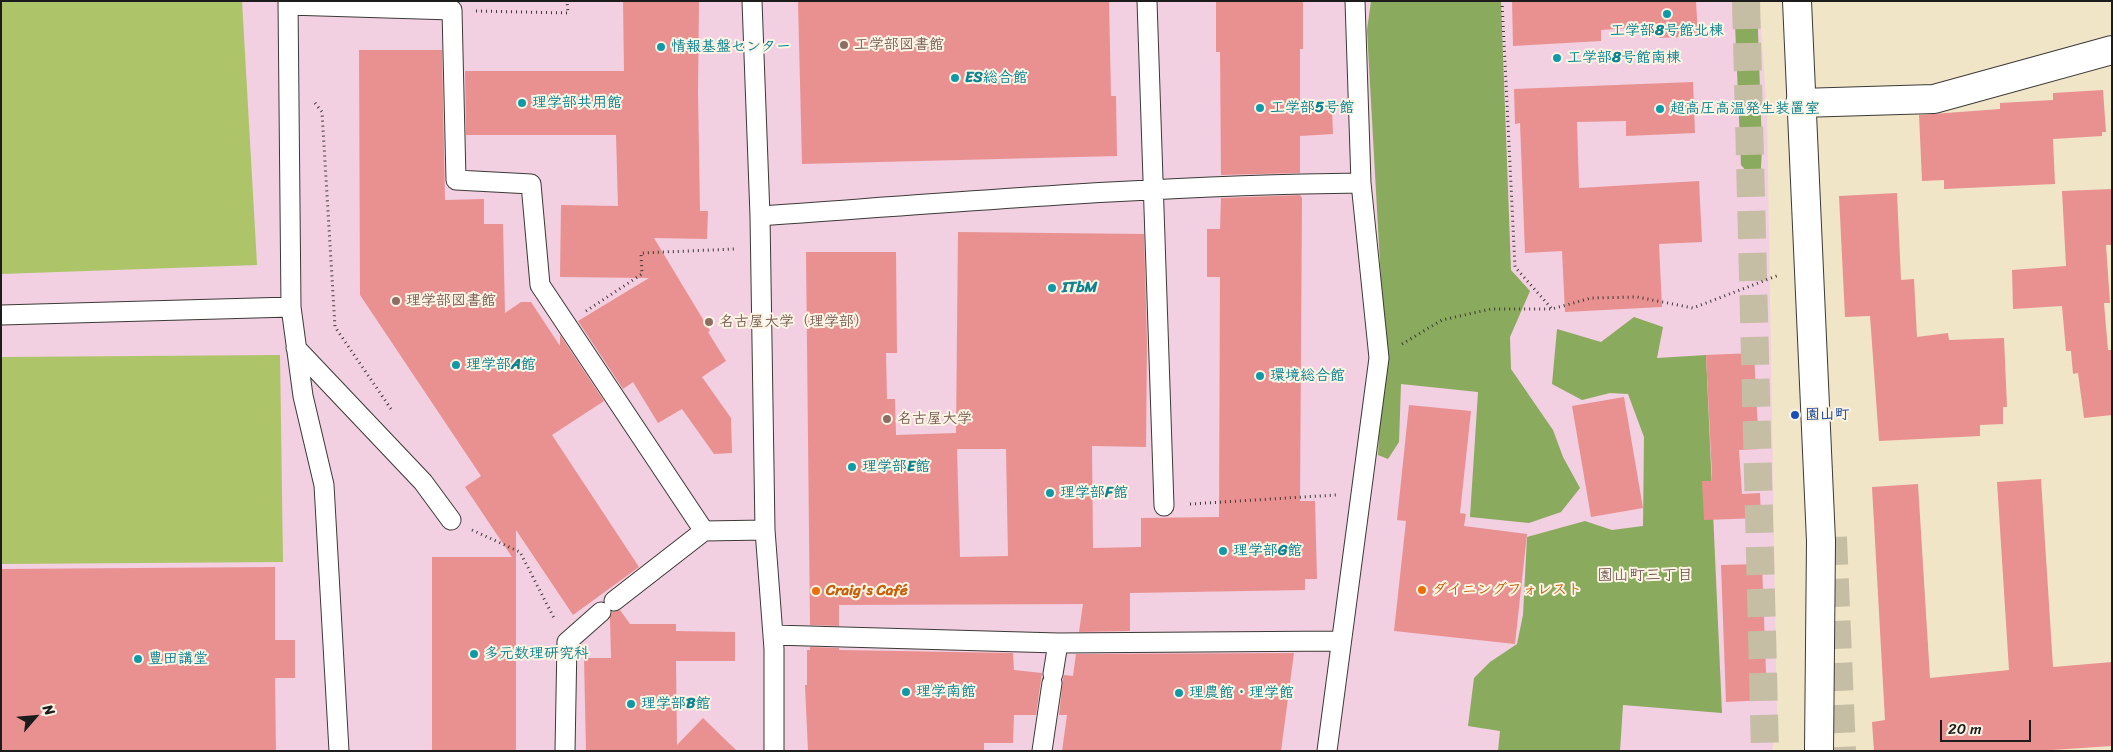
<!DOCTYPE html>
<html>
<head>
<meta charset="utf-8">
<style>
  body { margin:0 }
  #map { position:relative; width:2113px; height:752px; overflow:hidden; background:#f0e5c7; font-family:Sriracha,sans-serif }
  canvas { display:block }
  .frame { position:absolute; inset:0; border:2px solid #1c1c1c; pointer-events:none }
  .north { position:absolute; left:10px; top:692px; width:50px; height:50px; -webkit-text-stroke:4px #fcf5e5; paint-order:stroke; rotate:63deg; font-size:14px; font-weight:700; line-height:20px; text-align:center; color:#1c1c1c }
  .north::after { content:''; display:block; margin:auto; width:18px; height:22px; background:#1c1c1c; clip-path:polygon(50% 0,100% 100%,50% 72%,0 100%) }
  .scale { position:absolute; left:1940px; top:720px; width:91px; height:22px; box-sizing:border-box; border:2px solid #1c1c1c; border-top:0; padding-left:6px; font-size:15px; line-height:18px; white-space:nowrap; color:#1c1c1c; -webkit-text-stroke:4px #fcf5e5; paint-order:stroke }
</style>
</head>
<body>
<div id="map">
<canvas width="2113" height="752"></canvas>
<div class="frame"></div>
<div class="north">N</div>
<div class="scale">20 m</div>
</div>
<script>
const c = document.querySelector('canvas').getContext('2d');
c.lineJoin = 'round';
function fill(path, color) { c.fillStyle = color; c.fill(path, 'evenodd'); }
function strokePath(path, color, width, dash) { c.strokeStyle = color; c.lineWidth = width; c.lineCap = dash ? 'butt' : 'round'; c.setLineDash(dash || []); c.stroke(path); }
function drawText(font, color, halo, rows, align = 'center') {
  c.font = font + ' Sriracha,"Klee One",sans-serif'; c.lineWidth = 4; c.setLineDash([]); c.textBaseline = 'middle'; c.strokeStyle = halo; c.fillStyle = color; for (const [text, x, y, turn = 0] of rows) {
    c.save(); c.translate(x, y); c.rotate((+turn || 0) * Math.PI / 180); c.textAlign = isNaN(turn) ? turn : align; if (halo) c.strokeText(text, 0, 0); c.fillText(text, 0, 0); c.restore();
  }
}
fill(new Path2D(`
  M1,1H1759L1767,114L1777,725L1772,751H1Z`), '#f2cfe1');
fill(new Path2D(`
  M1,1H242L257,265L1,274Z
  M280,355L283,562L1,564V357Z`), '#adc469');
fill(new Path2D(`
  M1371,1H1501L1511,270L1530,291L1510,337L1511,369L1553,430L1563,457L1580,488L1561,512L1529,523L1470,517L1478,392L1401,384L1399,442L1388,459L1378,455L1384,335L1367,30Z
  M1734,1H1757L1762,148L1760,186L1741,165Z
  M1634,317L1663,327L1657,358L1706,355L1722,713L1623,705L1620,751H1498L1500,731L1468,726L1474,678L1490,662L1517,644L1523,615L1527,537L1585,521L1612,530L1643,526L1644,437L1628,394L1610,393L1582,400L1552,384L1557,329L1601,342Z`), '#8aaa5d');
fill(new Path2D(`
  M623,1H699L698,93L700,211H708L707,239L654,238L710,331L708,332L726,361L702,377L731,418L732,453L714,454L682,409L658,423L633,382L623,389L578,321L649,278L560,277L561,205L618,206L616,135H466L465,71H624Z
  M798,1H1109L1111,96H1116L1117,156L802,164Z
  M1216,1H1303V49H1300V111L1332,110L1333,134L1300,136V173L1221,175L1220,52H1216Z
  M1512,1H1696L1698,36L1659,38L1658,26L1601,30V41L1513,46Z
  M359,50H442L445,200L484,199V224H503L505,313L521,302H531L560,346V335L604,401L552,435L639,567L573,615L516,530V652L507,658H516V751H432V557H512L465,487L481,476L360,295Z
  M1693,82L1695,133L1626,136V121L1577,122L1579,188L1699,181L1702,242L1659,244L1662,307L1565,312L1562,251L1525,253L1520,123L1515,124L1514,89Z
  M2103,90L2106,132H2102V136L2053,139L2055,184L1944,189V180L1922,181L1919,115L2000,109V103L2053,100V93Z
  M2112,189V245H2106L2110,303H2104L2108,350H2112V415L2084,418L2078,373L2073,374L2071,351H2066L2062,306L2013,309L2012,270L2066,266L2062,191Z
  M1897,193L1901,280L1914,279L1917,337L1948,333L1949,340L2004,338L2007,407H2003V424L1980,425V436L1879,441L1870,316L1845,317L1839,196Z
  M1300,195L1302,198L1300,501H1315L1317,579H1305V590L1130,593V631L1079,632L1083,604L839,605V626L810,625L806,252H896L897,353H886L887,399H895L896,435L956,433L958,232L1144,234L1147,342L1146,447L1092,446L1093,548L1141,547V518L1219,517L1220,277H1207V229H1220L1221,198ZM957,449H1006L1008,556L960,557Z
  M1754,353L1759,449L1739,450L1742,494L1760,493L1761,518L1704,520L1702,481H1712V475L1706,355Z
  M1624,397L1643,508L1591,517L1572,406Z
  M1409,405L1471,411L1460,513L1466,514L1464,526L1527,534L1515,644L1394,631L1406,521L1397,520Z
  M2041,479L2053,667L2112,662V746L2037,751H1874L1872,722L1885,720L1872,487L1918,484L1930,678L2009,670L1997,482Z
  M1762,564L1767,700L1726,702L1721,565Z
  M275,567V640H295V678H275L276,751H1V569Z
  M620,610L630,624H676V631L735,632V661H676L677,745L703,718L737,751H586L584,658H611L610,618L612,612Z
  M810,647L839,648V650L1013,653L1014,670L1042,673L1036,715H1014L1013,743H984V751H808L805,685H807V650H810Z
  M1294,653L1281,751H1062L1067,715H1059L1063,679L1064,675L1073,676L1076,654Z`), '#e99190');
strokePath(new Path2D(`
  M1746,1L1765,751
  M1833,537L1842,751`), '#c6bda5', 28, [28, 14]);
const lane = new Path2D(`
  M288,1L291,307L303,396L324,485L339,751
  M752,1L760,216L765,530L774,649V751
  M1147,1L1164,506
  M288,5L452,10L456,180L531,184L540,285L704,531L765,530
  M760,216C960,202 1160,185 1361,183
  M1,315L291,307
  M296,348L423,482L451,520
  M614,601L704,531
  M773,635L1058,643L1341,641
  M1053,674L1058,643
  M565,751L567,642L601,612
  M1042,751L1052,683
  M1327,751L1379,358L1361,183L1355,1`);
const street = new Path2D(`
  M1800,103L1934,99L2112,50`);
const secondary = new Path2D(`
  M1797,1L1821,541L1819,751`);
strokePath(lane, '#3c3a36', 21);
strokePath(street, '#3c3a36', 30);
strokePath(secondary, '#3c3a36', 30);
strokePath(new Path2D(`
  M1502,1L1515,267L1552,309
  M476,11L568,13L567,1
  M315,103L322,112L335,327L391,409
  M586,311L642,274L641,253L735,249
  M1402,344L1442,320L1491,309H1552L1591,298L1637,297L1693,308L1779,275
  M1190,504L1336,495
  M472,530L520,552L555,620`), '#3c3a36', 3, [1, 4]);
strokePath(lane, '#fff', 19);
strokePath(street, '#fff', 28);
strokePath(secondary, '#fff', 28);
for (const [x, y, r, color] of [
  [1667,14,5,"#0f9aa8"],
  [844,45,5,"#8d6e63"],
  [661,47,5,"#0f9aa8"],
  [1557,58,5,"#0f9aa8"],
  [955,78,5,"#0f9aa8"],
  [522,103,5,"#0f9aa8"],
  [1260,108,5,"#0f9aa8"],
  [1660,109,5,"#0f9aa8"],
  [1052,288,5,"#0f9aa8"],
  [396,301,5,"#8d6e63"],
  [709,322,5,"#8d6e63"],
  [456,365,5,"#0f9aa8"],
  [1260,376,5,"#0f9aa8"],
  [1795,415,5,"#1a4fb4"],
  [887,419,5,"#8d6e63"],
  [852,467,5,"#0f9aa8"],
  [1050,493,5,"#0f9aa8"],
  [1223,551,5,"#0f9aa8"],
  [1422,590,5,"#e8710a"],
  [816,591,5,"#e8710a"],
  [474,654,5,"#0f9aa8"],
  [138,659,5,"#0f9aa8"],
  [906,692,5,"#0f9aa8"],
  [1179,693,5,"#0f9aa8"],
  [631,704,5,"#0f9aa8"]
]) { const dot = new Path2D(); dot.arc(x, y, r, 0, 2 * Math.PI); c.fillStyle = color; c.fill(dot); strokePath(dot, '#fcf5e5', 2); }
drawText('bold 15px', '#0d838f', '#fcf5e5', [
  ["工学部8号館北棟",1667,31,"center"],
  ["情報基盤センター",671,47],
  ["工学部8号館南棟",1567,58],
  ["ES総合館",965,78],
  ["理学部共用館",532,103],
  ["工学部5号館",1270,108],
  ["超高圧高温発生装置室",1670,109],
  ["ITbM",1062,288],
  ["理学部A館",466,365],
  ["環境総合館",1270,376],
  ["理学部E館",862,467],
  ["理学部F館",1060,493],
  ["理学部G館",1233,551],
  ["多元数理研究科",484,654],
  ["豊田講堂",148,659],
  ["理学南館",916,692],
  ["理農館・理学館",1189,693],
  ["理学部B館",641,704]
], 'left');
drawText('bold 15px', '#785e54', '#fcf5e5', [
  ["工学部図書館",854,45],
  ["理学部図書館",406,301],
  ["名古屋大学（理学部）",719,322],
  ["名古屋大学",897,419]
], 'left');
drawText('bold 15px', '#164399', '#fcf5e5', [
  ["園山町",1805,415]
], 'left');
drawText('bold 15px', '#c56008', '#fcf5e5', [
  ["ダイニングフォレスト",1432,590],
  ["Craig's Café",826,591]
], 'left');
drawText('16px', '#644545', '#fcf5e5', [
  ["園山町三丁目",1645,576]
]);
</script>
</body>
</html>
